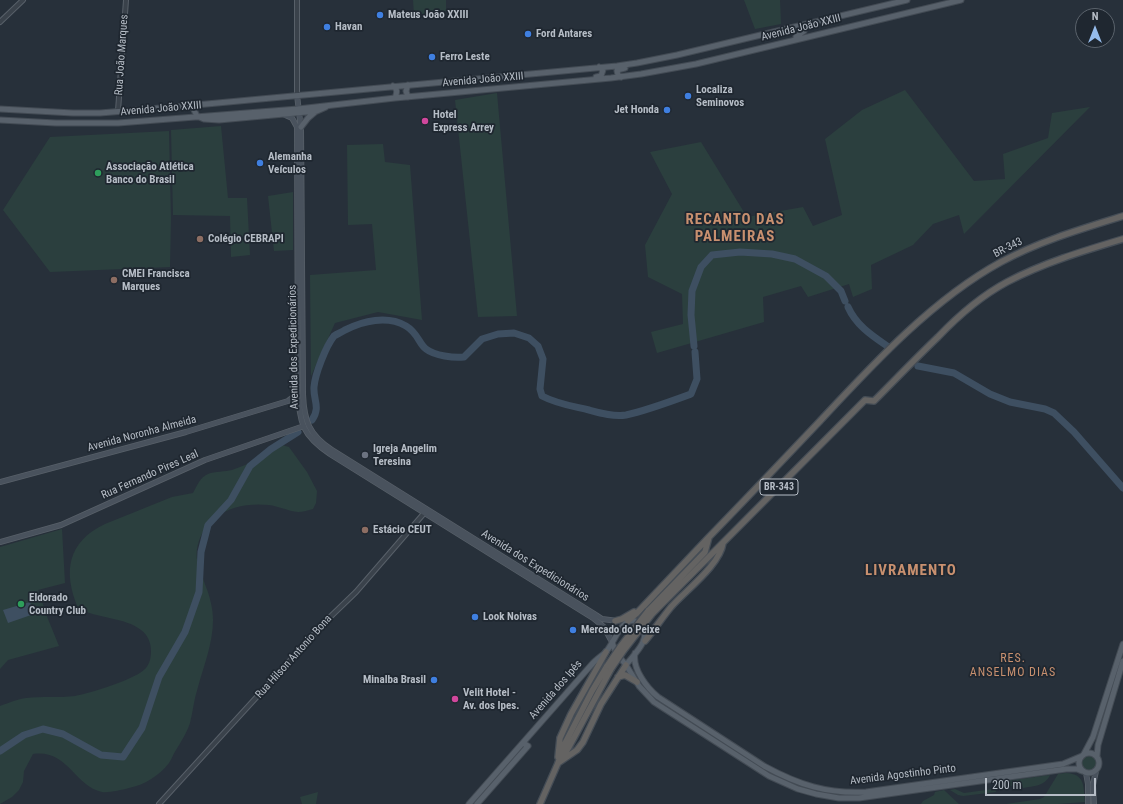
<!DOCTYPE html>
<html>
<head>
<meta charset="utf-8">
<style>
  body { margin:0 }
  #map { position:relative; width:1123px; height:804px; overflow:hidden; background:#27303a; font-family:"Roboto Condensed",sans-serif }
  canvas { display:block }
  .north { position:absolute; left:1075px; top:8px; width:40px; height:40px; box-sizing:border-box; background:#1f2730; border:1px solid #5b636c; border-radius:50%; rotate:0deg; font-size:11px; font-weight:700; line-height:16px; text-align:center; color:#b6bdc6 }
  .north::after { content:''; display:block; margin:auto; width:14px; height:18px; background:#96bceb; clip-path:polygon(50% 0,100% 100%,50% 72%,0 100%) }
  .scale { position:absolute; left:985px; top:778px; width:111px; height:18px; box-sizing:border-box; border:2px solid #b6bdc6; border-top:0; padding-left:5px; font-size:12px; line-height:14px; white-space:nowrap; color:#b6bdc6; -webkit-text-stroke:3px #1f2730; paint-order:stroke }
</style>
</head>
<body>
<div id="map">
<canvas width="1123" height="804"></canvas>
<div class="north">N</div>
<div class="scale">200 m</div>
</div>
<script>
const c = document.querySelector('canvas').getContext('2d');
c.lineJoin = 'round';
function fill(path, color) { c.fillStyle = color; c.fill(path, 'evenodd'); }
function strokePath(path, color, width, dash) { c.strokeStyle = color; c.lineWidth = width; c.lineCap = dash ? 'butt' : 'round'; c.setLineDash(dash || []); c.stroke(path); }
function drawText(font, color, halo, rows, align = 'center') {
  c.font = font + ' "Roboto Condensed",sans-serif'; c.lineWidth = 3.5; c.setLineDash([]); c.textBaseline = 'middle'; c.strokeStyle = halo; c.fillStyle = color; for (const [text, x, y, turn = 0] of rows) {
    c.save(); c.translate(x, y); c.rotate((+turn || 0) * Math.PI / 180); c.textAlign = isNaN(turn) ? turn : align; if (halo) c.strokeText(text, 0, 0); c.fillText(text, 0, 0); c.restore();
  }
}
fill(new Path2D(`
  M413,0H446V11L414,15Z
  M744,0H780L781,24L755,29Z
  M905,90L974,181L1005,179L1003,154L1048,138L1052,113L1090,107L964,234L959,215L933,224L913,245L871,265L872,289L853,297L849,284L808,297L801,286L763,297L764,322L657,353L651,332L683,324L682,294L648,277L645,245L672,194L650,152L701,142L747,217L803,207L813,226L842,215L825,139L862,110Z
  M497,93L517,316L478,317L455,100Z
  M221,126L228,198H247L250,255L231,257L230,216L173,215L171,130Z
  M169,131L171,218L170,267L50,272L3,210L50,137Z
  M383,144L385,162L410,165L422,320L378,312L335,323L311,376L310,275L376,270L372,224L348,225L347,145Z
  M293,192V250L274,251L268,196Z
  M282,445L289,447L307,472L317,491L316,503L313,509C308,510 303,512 298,512C288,511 278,506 269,505C250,503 229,506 214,519C208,524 203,531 200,538C192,559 200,568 206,587C210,597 213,609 213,620C213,643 204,665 198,687C194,699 193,711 190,723C187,732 181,742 176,750C173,754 172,759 169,763C159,776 144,785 129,788C121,790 109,793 102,792C74,786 68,749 33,754L24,771L23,782L19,790L12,797L0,804V706C8,703 18,699 26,698C42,696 59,698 75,696C90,693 137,679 146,668C150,663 151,657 151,651C151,643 148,635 141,630C125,617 97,619 78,608C63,572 67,542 105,524L172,497L193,493C197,486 200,477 208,474C215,471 225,472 232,470C250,464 266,455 282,445Z
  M62,529L65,583L38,590L48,619L59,646L8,660L0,669V547Z
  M1080 763a9 9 0 1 1 18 0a9 9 0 1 1-18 0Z
  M1066,773C1086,774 1083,787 1085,802L1058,804H1006L1040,799L1044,797L1058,774Z
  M1050,775C1045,786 1034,786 1023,788L1022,785L995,788L996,792L963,796L958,795L950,790L955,789L964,793L993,789L999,782Z
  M944,790L959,804H921L923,801L934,795L935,792Z
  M318,792L316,804H302L300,797Z`), '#2b3f3e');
fill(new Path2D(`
  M30,602L34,614L8,623L3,610Z`), '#3e4f61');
strokePath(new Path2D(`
  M848,307C856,325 871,335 887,346
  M694,346L691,315L692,291L701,267L712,255L740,252L772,254L795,259L826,276L841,291L845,301
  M918,366L954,373L990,394L1010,402L1045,409L1054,413L1074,432L1123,488
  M312,420C321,407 313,400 314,387C315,374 326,346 334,336C337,334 342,332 345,330C363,321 387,315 406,326C418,333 419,344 426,349C435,356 454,358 464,357L482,339L498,334L514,333L529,338L538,346L543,359L540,389L542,396C557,404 572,406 589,410C600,413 614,417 626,415C645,411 672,401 691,394L697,379L695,352
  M0,751L24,735L43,729L63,734L101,755L123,757L142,728L159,677L185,632L199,592L201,552L208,525L231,500L250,466L271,449L298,432`), '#3e4f61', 7);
const tertiary = new Path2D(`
  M297,0V95
  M0,22L23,0
  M118,111L126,0
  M159,804L327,620L356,592L426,511`);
const secondary = new Path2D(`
  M297,95L301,129L303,394C304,421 309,435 332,450L596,615L602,619L618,621
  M283,114L292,118L297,127L298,391C300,424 302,435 330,454L593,618L604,627L612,642
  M0,482L186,432L288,401L296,395L298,391
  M0,542L61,525L205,460L304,426
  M1086,773L1088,784V804
  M1094,804L1093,785L1096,771`);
const primary = new Path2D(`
  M796,37L804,31L802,25
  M596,77L601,76L603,70L599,67
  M621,77L618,75L617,71V70L625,68
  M408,85L406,91L408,97
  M393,86C398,89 397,93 395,98
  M198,105L194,110L197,116L204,119L219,120L317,111L326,107
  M0,109L73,113H100L185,106L617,66L637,63L677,55L907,0
  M0,120L56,123H118L298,109L395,98L611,78L641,74L696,64L961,0
  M301,127L308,118L315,112
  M612,642L616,653L626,665L639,686L654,702L769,776L798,789L816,794L839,798H859L1066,769H1077L1082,771
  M635,653C632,669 647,688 658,697L764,766C799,785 827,794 866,792L1063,764L1082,756
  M1079 763a10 10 0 1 1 20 0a10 10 0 1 1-20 0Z
  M1084,754L1093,737L1123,644
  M1097,756L1098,745L1123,661
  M469,804L593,663C597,659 601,656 605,653C616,642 623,607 644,626C649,642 635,653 626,665
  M477,804L528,746L523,743`);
const trunk = new Path2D(`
  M648,611L705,552L709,537C746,499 783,460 820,421C873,364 933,299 1001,262C1040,241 1081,229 1123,216
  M652,614L865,400L874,401C895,380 916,358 938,337C958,316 981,296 1007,282C1043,263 1083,251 1123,239
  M615,621L622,619L634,612
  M628,621L636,614L709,537
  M645,641C654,630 662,618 671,607C686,590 720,565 723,543
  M618,677L625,675L637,682
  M558,757L560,738L571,714L606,652
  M562,758L569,747L611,669
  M558,763L577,750L583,742L601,704L626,665
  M540,804L558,763L564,745L592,691L607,666`);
strokePath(tertiary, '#586069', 6);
strokePath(secondary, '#586069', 6);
strokePath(primary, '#434b54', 7);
strokePath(trunk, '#454d56', 8);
strokePath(tertiary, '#3a424b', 4);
strokePath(secondary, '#49525d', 4.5);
strokePath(primary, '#58616b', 5);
strokePath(trunk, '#646362', 5.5);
const trunkBridge = new Path2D(`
  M607,666L620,647L648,611
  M611,669L624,650L652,614`);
strokePath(trunkBridge, '#454d56', 8, []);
strokePath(trunkBridge, '#646362', 5.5);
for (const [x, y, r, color] of [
  [380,15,4,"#3f7fe0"],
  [327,27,4,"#3f7fe0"],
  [528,34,4,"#3f7fe0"],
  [432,57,4,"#3f7fe0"],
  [688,96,4,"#3f7fe0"],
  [667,110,4,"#3f7fe0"],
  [425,121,4,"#d1479c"],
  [260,163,4,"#3f7fe0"],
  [98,173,4,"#2e9e5b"],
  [200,239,4,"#8d6e63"],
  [114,280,4,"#8d6e63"],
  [365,455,4,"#6b7280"],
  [365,530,4,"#8d6e63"],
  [21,604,4,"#2e9e5b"],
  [475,617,4,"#3f7fe0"],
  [573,630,4,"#3f7fe0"],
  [434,680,4,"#3f7fe0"],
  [455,699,4,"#d1479c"]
]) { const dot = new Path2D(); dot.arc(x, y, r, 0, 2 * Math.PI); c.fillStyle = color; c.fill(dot); strokePath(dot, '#1f2730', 1.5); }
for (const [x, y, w] of [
  [779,487,38]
]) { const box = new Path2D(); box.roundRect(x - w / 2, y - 8, w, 16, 3); c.fillStyle = '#1f2730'; c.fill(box); strokePath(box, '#b6bdc6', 1); }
drawText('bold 10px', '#b6bdc6', null, [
  ["BR-343",779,487]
]);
drawText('bold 11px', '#b6bdc6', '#1f2730', [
  ["Mateus João XXIII",388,15],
  ["Havan",335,27],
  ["Ford Antares",536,34],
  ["Ferro Leste",440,57],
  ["Localiza",696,90],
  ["Seminovos",696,103],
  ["Jet Honda",659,110,"right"],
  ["Hotel",433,115],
  ["Express Arrey",433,128],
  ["Alemanha",268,157],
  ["Veículos",268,170],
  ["Associação Atlética",106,167],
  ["Banco do Brasil",106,180],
  ["Colégio CEBRAPI",208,239],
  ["CMEI Francisca",122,274],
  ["Marques",122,287],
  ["Igreja Angelim",373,449],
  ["Teresina",373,462],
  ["Estácio CEUT",373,530],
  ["Eldorado",29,598],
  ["Country Club",29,611],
  ["Look Noivas",483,617],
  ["Mercado do Peixe",581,630],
  ["Minalba Brasil",426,680,"right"],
  ["Velit Hotel -",463,693],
  ["Av. dos Ipes.",463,706]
], 'left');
drawText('11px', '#b6bdc6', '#1f2730', [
  ["Avenida João XXIII",801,28,-14],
  ["Rua João Marques",122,55,-86],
  ["Avenida João XXIII",483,80,-5],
  ["Avenida João XXIII",161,109,-5],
  ["BR-343",1008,248,-27],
  ["Avenida dos Expedicionários",294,347,-91],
  ["Avenida Noronha Almeida",142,434,-15],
  ["Rua Fernando Pires Leal",150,475,-24],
  ["Avenida dos Expedicionários",535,566,32],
  ["Rua Hilson Antonio Bona",294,657,-48],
  ["Avenida dos Ipês",556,690,-49],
  ["Avenida Agostinho Pinto",903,775,-7]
]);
c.letterSpacing = '1px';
drawText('12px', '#c8906f', '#1f2730', [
  ["RES.",1013,659],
  ["ANSELMO DIAS",1013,673]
]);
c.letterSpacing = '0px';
c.letterSpacing = '1px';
drawText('bold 15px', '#c8906f', '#1f2730', [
  ["RECANTO DAS",735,220],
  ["PALMEIRAS",735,237],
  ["LIVRAMENTO",911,571]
]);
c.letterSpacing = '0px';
</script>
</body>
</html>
